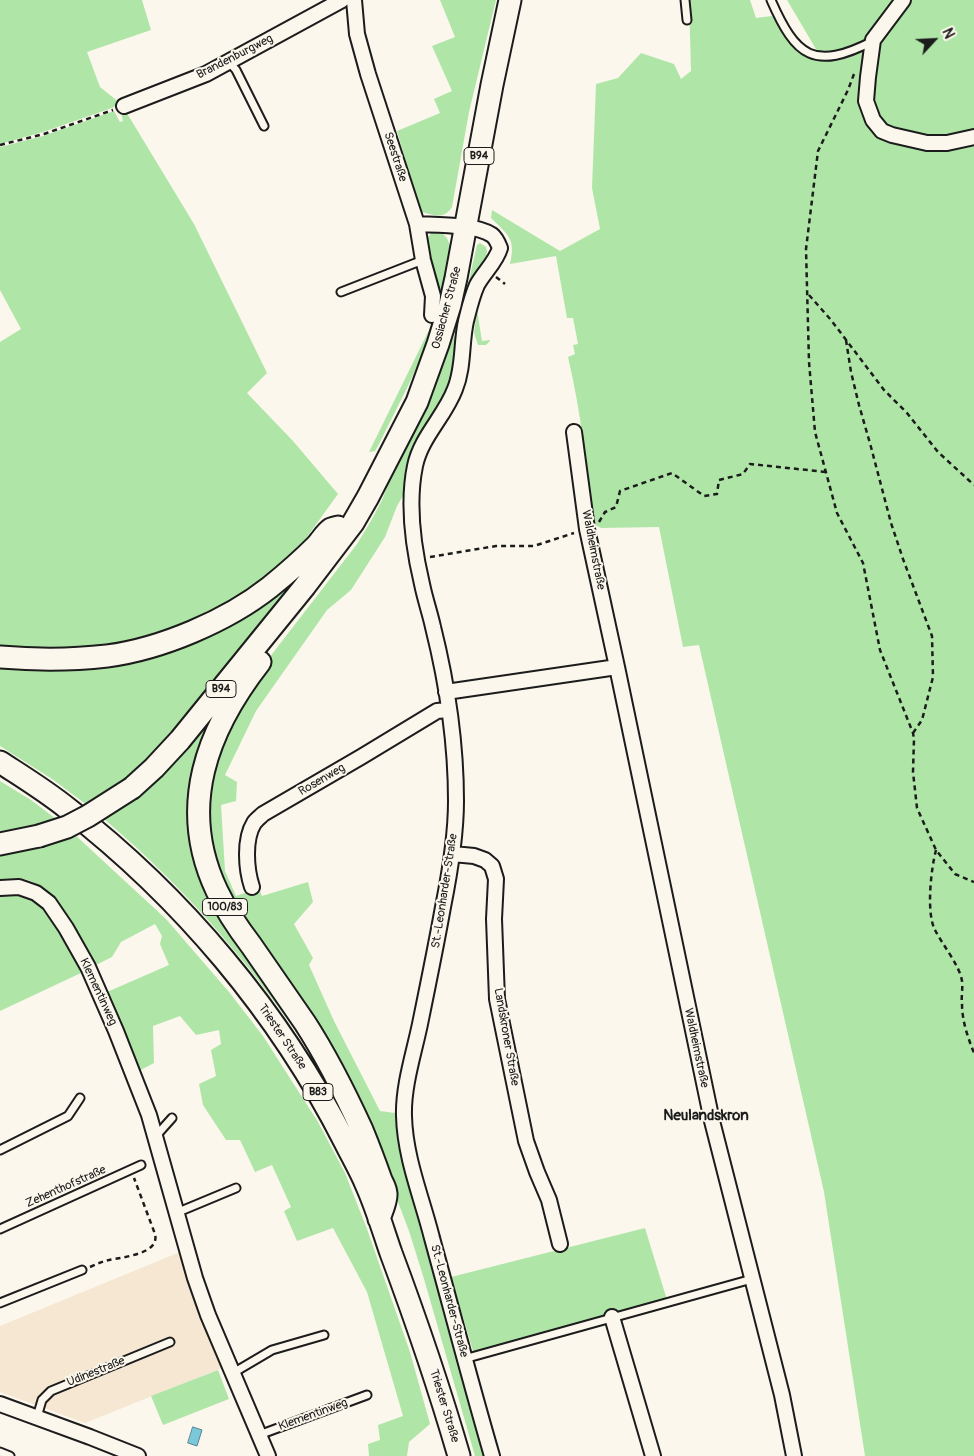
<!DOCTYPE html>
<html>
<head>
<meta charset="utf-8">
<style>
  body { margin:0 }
  #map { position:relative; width:974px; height:1456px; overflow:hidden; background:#fbf7ec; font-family:Pangolin,sans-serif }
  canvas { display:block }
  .north { position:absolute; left:909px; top:15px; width:50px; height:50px; -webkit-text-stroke:4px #fbf7ec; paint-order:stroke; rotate:65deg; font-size:14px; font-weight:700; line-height:20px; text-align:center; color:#1c1c1c }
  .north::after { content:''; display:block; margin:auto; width:18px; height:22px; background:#1c1c1c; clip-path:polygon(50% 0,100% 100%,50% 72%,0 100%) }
</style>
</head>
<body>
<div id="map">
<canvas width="974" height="1456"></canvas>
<div class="north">N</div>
</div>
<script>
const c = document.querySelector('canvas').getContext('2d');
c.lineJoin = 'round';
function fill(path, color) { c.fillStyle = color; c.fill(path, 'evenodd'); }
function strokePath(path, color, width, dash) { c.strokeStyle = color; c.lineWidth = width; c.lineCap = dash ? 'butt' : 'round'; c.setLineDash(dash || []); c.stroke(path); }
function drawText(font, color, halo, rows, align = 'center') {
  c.font = font + ' Pangolin,sans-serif'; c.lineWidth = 4; c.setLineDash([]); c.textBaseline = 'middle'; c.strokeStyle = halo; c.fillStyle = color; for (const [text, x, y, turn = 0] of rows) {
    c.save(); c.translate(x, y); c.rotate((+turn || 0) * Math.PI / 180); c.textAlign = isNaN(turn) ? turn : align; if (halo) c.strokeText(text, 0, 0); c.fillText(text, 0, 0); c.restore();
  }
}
fill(new Path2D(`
  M180,1252L222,1368L85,1423L0,1392V1326Z`), '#f5e7d2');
fill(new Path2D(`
  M0,0H142L151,30L87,52L100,87L120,103L112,108L43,132L0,144Z
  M440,0H496L469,112L452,207C444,220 434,215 422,212L419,206L397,131L440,113L434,99L452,91L432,46L455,37Z
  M689,0H750L756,18L772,16C787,37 796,58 823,61L787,0H974V1456H865L824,1192L699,645L683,647L659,527L601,528L593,524C587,467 581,412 568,357L575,354L573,345L578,344L573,318H567L556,256L510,264C516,238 508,235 491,218L492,210L560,251L600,229L592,188L596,84L618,78L641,53L674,64L681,79L691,71Z
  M125,110L194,224L267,373L247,393L293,441L338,494L299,548L271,580L169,635L95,651L0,649V342L21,329L0,290V147L43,136L114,111L120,122L123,121L121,113Z
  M436,232L443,234L447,238L450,245V256L447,280L432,332L408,386L378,446L375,451L369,452L429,330L439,297L425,242L431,233Z
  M480,243L486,247L487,251L486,258L472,284L463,307L477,245Z
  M477,310L482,341L490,340V341L486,345H478L474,333Z
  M457,331L454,373L449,389L435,415L409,456L406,469L404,494L397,506L385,537L351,590L327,610L256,711L225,775L237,782L236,801L221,805L225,871L236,896L259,888L262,896L308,882L313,902L294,924L313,958L309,965L334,1021L380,1111L395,1113C401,1164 418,1212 432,1261C451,1326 467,1391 485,1456H475L424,1279L409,1231L390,1181L242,921L212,858L206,792L216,745L269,658L357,544L372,519L382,500L394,469L411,437L429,397L442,360Z
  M298,573L302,576L194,710L140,769L104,795L87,805L52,779L0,746V663L108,661Z
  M214,714L195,844L303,1031L321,1070C261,975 189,891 104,819L125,805Z
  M0,781L31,800L56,819L24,830L0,834Z
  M74,834L166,919L229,992L263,1036L318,1122L345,1173L367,1229L410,1352L430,1424L409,1442L407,1456H369L368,1444L380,1440L378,1425L403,1416L367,1292L333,1228L297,1241L284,1211L291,1207L272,1165L255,1172L240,1140H226L203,1105L199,1084L216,1076L211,1050L221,1044L219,1030L196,1035L180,1016L153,1026L154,1063L139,1071L107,992L169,965L160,944L162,936L155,924L121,942L112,957L96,965C81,940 54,885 24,879C17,878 7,881 0,881V854C26,850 50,843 74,834Z
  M0,893C7,894 17,892 24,894C49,900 71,950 83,972L0,1011Z
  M645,1228L667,1300L477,1352L473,1351L451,1277Z
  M218,1370L229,1399L163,1425L151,1396Z`), '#afe6a8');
const water = new Path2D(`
  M193,1427L202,1430L197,1446L188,1443Z`);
fill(water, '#7cc8db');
strokePath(water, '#56838f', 1);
const service = new Path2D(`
  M685,0L687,20
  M771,0C796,57 814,71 873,41
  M229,62L236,70L264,126
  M341,292L423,260
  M155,1137L172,1118
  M0,1150L68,1116L80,1098
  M176,1213L236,1188
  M0,1229L141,1165
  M0,1303L82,1270
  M464,1359L752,1279
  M233,1373L272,1350L324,1335
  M37,1417L42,1400L51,1391L170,1342
  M259,1435L367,1395
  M0,1452L10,1456`);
const minor = new Path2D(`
  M354,0L357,34L368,74L417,224L423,260L433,296L432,315
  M903,0L873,40L868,77L866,101L873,120L882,131L892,135L927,143H947L974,137
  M124,106L206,74L342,0
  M417,224C436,225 476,224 492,235C496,238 498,243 500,248C496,262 484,272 477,285C472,296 469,309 466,321C461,343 464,367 455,389C445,416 421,437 415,466C407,505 413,546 422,584C425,599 430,613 433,627C447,683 456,743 456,801C456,836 450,872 443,907C436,946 428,985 420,1024C414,1053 403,1086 404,1116C405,1158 422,1198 432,1238C452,1311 471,1384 492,1456
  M574,432L587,529L617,667L712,1121L782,1395L794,1456
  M446,692L617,667
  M453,854L474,856L485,860L492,866L496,879L494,919L497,999L526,1141L537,1172L549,1200L560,1244
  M252,887C246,869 244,839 254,823C256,820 260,817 263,814L361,757L437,711L448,710
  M0,888L19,887L36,893L49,903L66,928L88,967L116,1031L149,1115L195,1278L208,1315L268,1456
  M612,1317L653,1456
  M0,1404L90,1437L138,1456`);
const primary = new Path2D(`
  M0,657C35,660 72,660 107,656C161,649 227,621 270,587C286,574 301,561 316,546C320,542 326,532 331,529C331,529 337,527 338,527
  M260,662C207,730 177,807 217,891C226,910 238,928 251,945C269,971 287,997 305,1023C327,1057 345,1093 362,1130C369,1147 375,1163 381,1180C383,1184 386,1189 386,1194C387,1200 381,1213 379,1219
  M0,762C23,777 46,791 67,808C182,897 279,1012 345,1142C352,1156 360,1170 366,1184C376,1206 383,1230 391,1253C416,1320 439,1387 459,1456
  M132,788L154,768L180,740L305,586L353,523L368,497L417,402L438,344L450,305L456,278L492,85L510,0
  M0,844L39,836`);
strokePath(service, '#1c1c1c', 11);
strokePath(minor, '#1c1c1c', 18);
strokePath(primary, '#1c1c1c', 25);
strokePath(new Path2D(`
  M854,74L848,90L818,151L806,249L809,362L815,432L837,513L863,563L880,650L913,733L914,739L913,772L917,808L936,850L955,874L974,882
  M0,145L44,134L113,110
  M496,277L505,284
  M809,295L831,320L884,390L907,413L938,452L974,485
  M846,340L851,372L859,405L871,447L891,523L903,559L932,636L933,677L922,720L913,733
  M599,522L605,512L616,507L620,491L672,473L704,496L717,494L719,480L743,474L750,464L826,472
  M430,557L496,546H534L574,533
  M936,850C931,869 926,913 935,930C942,944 960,966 962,981C963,989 961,997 962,1004C962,1021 968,1038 974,1053
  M90,1267C97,1264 103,1261 109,1260C123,1257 160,1254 155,1234L134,1178`), '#1c1c1c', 2.5, [5, 4]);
strokePath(service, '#fbf7ec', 7);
strokePath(minor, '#fbf7ec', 14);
strokePath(primary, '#fbf7ec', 21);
const primaryBridge = new Path2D(`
  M39,836L67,827L88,816L132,788`);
strokePath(primaryBridge, '#1c1c1c', 25, []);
strokePath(primaryBridge, '#fbf7ec', 21);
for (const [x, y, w] of [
  [479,156,30],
  [221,689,30],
  [225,907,45],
  [318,1092,30]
]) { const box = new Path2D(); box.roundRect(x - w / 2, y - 8.5, w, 17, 4); c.fillStyle = '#fbf7ec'; c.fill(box); strokePath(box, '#1c1c1c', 1); }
drawText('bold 11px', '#1c1c1c', null, [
  ["B94",479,156],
  ["B94",221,689],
  ["100/83",225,907],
  ["B83",318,1092]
]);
drawText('12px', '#1c1c1c', '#fbf7ec', [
  ["Brandenburgweg",235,57,-27],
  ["Seestraße",395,157,72],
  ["Ossiacher Straße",447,308,-75],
  ["Waldheimstraße",593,550,79],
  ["Rosenweg",322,780,-30],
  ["St.-Leonharder-Straße",445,891,-81],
  ["Klementinweg",98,992,65],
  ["Triester Straße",282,1037,56],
  ["Landskroner Straße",506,1037,80],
  ["Waldheimstraße",696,1048,78],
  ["Zehenthofstraße",66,1187,-24],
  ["St.-Leonharder-Straße",449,1301,75],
  ["Udinestraße",96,1372,-22],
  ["Triester Straße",444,1406,73],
  ["Klementinweg",313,1415,-20]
]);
drawText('bold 15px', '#1c1c1c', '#fbf7ec', [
  ["Neulandskron",706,1116]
]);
</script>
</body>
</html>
